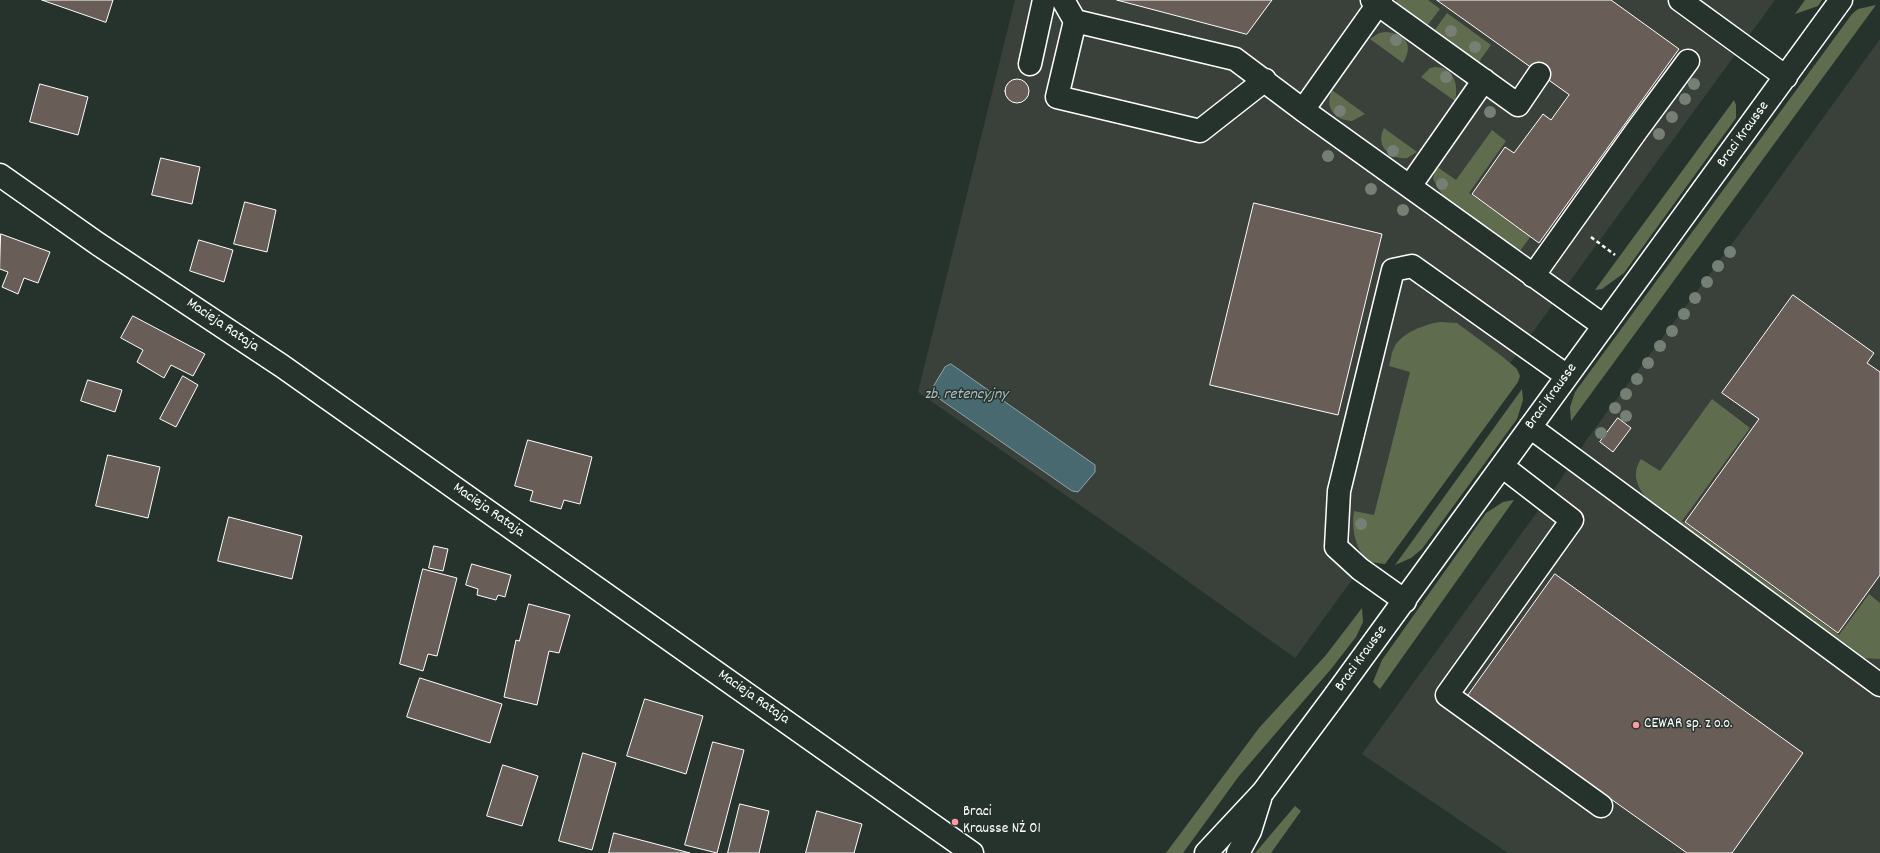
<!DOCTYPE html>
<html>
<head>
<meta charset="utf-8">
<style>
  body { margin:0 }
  canvas { display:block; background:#26332d }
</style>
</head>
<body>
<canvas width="1880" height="853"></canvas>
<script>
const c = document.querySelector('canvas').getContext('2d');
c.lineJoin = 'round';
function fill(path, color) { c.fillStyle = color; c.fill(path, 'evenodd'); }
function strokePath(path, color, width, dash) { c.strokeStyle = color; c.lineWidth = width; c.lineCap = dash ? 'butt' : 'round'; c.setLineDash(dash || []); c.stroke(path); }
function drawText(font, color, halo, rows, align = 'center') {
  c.font = font + ' Dekko,sans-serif'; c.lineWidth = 3; c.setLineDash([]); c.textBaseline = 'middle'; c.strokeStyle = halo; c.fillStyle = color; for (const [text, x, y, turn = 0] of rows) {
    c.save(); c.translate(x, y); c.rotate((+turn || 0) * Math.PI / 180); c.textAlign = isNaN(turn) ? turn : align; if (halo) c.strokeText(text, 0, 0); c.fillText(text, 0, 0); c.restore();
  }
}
fill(new Path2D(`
  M1015,0H1775L1295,658L1150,554L918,392Z
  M1880,39V853H1508L1362,754L1561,479L1587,439L1740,233Z`), '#3a403a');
fill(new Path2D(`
  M1396,0H1428L1440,9L1427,26L1398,6Z
  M1805,0H1822L1818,6L1795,14Z
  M1876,5L1571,421L1570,407L1575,392L1852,14L1858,9Z
  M1447,13L1491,45L1478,63L1434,31Z
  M1385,32C1406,33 1414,45 1403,63L1370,39L1379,33Z
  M1435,67C1454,67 1459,85 1455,101L1421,77L1430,68Z
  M1332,90L1365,114L1352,121C1334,120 1324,107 1332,90Z
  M1734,100L1736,105V118L1624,273L1602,289L1595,290Z
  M1384,128L1417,152L1407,158C1389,160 1375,145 1384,128Z
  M1492,130L1506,141L1469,193L1531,236L1519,252L1444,198L1433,179L1436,166L1456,180Z
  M1440,322L1457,323L1503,357L1517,369L1520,376L1518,382L1385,564C1380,563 1374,563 1369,561C1355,551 1351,526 1354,511L1374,515L1410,372L1389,366C1391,360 1391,353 1394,348C1400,333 1426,324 1440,322Z
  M1522,389L1523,400L1517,419L1422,549L1411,558L1395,565Z
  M1712,399L1750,428L1682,521L1839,635L1869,594L1880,603V659L1862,658L1648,500C1637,487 1631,474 1641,459L1660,471Z
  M1514,500L1380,689L1373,682L1382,660L1486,513L1503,502Z
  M1362,608L1363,622L1356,637L1331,669L1239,776L1183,853H1166L1259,728L1326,655Z
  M1295,806L1301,811L1271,853H1255Z`), '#5f6c4e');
const water = new Path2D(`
  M951,364L1095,465V472L1078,492L1072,491L934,395L933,387L945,367Z`);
fill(water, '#496970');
strokePath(water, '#92a5a9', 1);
const building = new Path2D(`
  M42,0H113L106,22Z
  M1117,0H1272L1247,34Z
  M1437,0H1611L1679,49L1539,243L1472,194L1505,147L1514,153L1543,114L1551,120L1569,95Z
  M1005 91a12 12 0 1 1 24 0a12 12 0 1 1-24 0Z
  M40,84L88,97L78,135L30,122Z
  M161,158L200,167L192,204L152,195Z
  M245,202L276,210L267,252L234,244Z
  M1254,203L1382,234L1338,415L1210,385Z
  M1,234L50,252L38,283L24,278L18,294L2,287L8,272L0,269Z
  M199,240L233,250L224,282L190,271Z
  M1793,295L1874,353L1867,363L1880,372V575L1838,633L1685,522L1759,419L1722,393Z
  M133,316L205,354L193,376L171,365L164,378L137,362L143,350L121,338Z
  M183,376L198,385L176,427L160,419Z
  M88,380L122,390L115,412L81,401Z
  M1618,418L1631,428L1613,452L1600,442Z
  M528,440L592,457L580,504L564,500L561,509L530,501L533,491L515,486Z
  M108,455L160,467L148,518L96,506Z
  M229,517L302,536L292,579L218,561Z
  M434,546L448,549L443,571L429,568Z
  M472,564L511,575L505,597L498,595L496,600L477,595L478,589L466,585Z
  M423,569L457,578L437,656L428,654L423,671L400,664Z
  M1555,574L1803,753L1732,853H1687L1467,697Z
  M529,604L570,615L559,653L549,651L537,705L504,697L516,640L519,641Z
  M420,678L502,704L490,743L407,717Z
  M645,699L703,716L686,774L627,756Z
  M713,742L744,750L717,853L685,845Z
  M583,753L616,763L592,850L559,841Z
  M503,765L538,776L522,826L487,816Z
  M740,804L769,811L759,853H728Z
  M817,811L862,824L854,853H806Z
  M614,833L690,853H609Z`);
fill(building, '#695d57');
strokePath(building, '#fff', 1);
const minor = new Path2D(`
  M1063,0L1075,21
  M1372,0L1518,105L1539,74
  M1381,0L1303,110L1604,326
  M1680,0L1786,77
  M1030,64L1044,0
  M1265,80L1200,131L1057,97L1075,21L1235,59L1303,110
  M0,175L98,244L282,366L972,853
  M1410,186L1484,80
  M1533,276L1637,130L1688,61
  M1530,427L1880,685
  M1502,466L1572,520L1447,695L1601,806
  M1405,601L1360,569L1336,547L1339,491L1393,270L1412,266L1567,376
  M1206,853L1263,792L1333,698L1841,0
  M1238,853L1250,831L1260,799`);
strokePath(minor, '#fff', 25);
strokePath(new Path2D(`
  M1591,237L1615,255`), '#fff', 2.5, [4, 3]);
strokePath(minor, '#26332d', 22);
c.fillStyle = '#767f74';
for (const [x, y] of [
  [1451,31],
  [1396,40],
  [1475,47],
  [1446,77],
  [1694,84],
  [1685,99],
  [1340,111],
  [1490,112],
  [1672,117],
  [1659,134],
  [1393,151],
  [1328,156],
  [1442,184],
  [1371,189],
  [1403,210],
  [1730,252],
  [1718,266],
  [1707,282],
  [1695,298],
  [1684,314],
  [1672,331],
  [1660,346],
  [1648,363],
  [1637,379],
  [1626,394],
  [1615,408],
  [1626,416],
  [1601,433],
  [1361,524]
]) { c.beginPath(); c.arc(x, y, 6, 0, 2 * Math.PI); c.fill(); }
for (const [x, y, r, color] of [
  [1636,725,4,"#ff9aa2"],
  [955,822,4,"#ff9aa2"]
]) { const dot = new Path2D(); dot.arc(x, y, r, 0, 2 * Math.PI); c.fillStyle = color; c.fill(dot); strokePath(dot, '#26332d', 1.5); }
drawText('15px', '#fff', '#26332d', [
  ["Braci Krausse",1744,135,-54],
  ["Macieja Rataja",222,326,34],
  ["Braci Krausse",1552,397,-54],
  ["Macieja Rataja",488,511,35],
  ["Braci Krausse",1362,659,-54],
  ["Macieja Rataja",753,698,35]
]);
drawText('15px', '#fff', '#26332d', [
  ["CEWAR sp. z o.o.",1644,725],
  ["Braci",963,813],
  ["Krausse NŻ 01",963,830]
], 'left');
drawText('italic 16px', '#adbcbf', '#26332d', [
  ["zb. retencyjny",966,396]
]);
</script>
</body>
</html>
